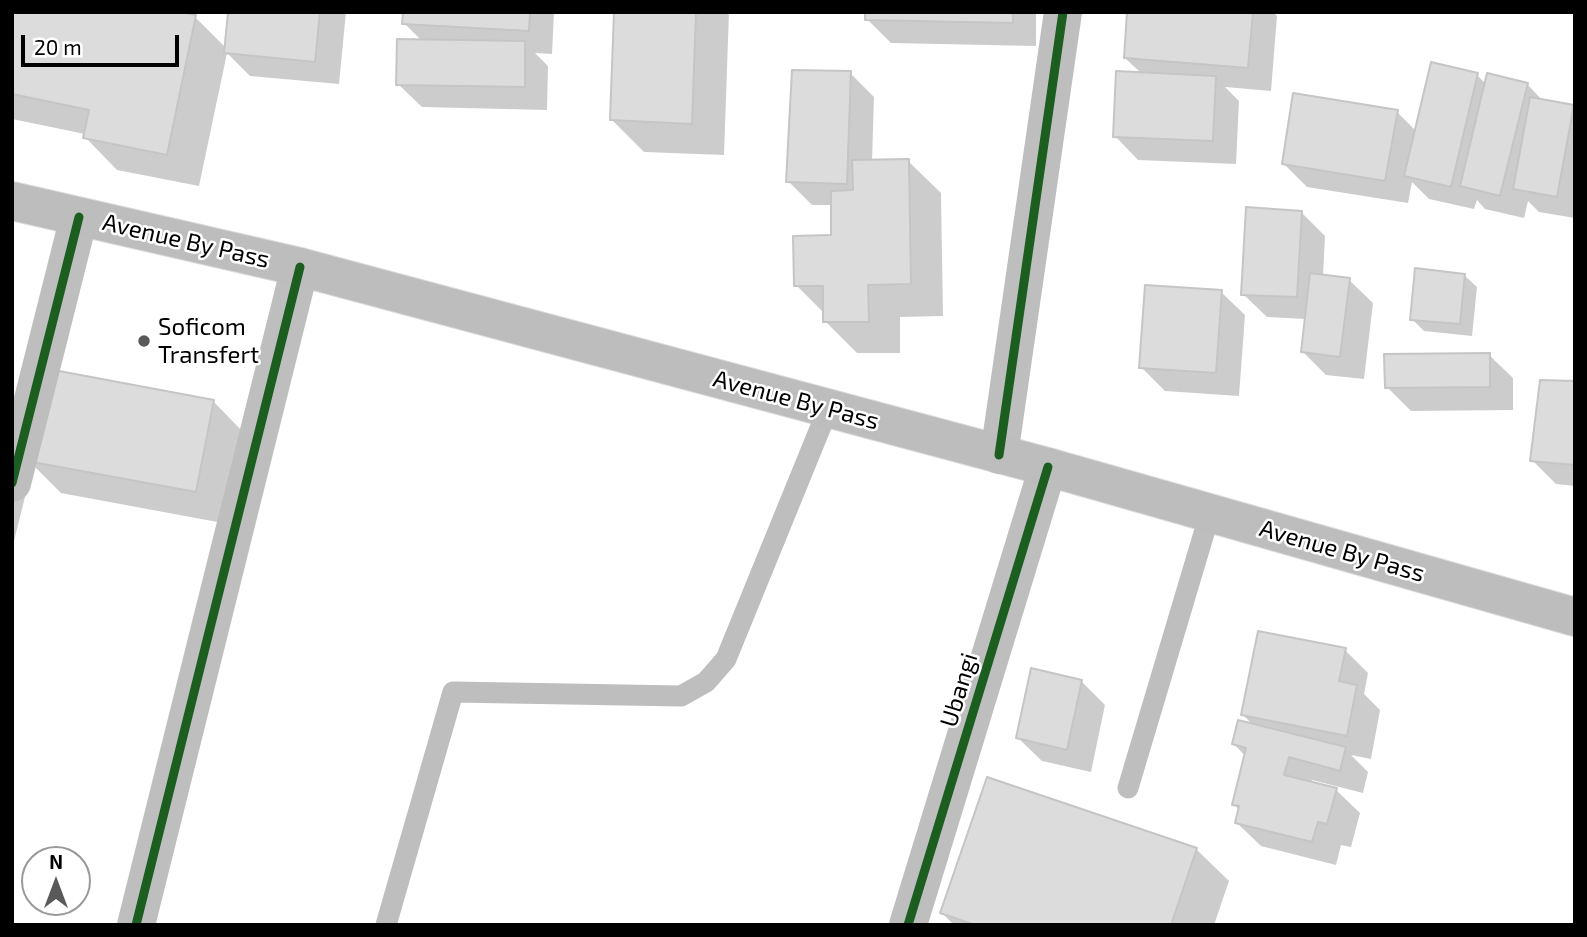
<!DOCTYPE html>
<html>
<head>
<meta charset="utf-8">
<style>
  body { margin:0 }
  #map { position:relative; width:1587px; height:937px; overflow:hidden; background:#fff; font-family:"Exo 2",sans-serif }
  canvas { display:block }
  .frame { position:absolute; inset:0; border:14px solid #000; pointer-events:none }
  .north { position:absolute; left:21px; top:846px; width:70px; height:70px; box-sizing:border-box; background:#fff; border:2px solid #999; border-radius:50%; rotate:0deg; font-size:19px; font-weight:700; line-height:28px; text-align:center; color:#000 }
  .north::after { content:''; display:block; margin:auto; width:24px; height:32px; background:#595959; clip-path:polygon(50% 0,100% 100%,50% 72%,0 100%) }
  .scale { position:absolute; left:21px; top:35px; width:158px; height:32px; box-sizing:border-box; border:4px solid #000; border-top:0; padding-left:9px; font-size:21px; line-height:24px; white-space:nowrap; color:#000; -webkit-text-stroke:5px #fff; paint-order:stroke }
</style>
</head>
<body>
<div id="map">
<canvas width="1587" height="937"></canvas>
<div class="frame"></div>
<div class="north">N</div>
<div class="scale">20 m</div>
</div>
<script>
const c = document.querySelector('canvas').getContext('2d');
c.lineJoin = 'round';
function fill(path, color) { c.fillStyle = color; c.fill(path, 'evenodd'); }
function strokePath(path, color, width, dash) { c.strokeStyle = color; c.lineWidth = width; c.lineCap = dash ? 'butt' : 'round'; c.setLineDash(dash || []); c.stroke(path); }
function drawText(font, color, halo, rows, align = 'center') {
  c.font = font + ' "Exo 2",sans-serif'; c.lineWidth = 5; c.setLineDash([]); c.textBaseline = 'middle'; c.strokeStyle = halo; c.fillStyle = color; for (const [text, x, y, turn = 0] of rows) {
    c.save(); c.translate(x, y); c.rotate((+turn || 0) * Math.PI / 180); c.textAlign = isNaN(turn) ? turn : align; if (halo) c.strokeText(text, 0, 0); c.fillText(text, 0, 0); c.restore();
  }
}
fill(new Path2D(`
  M12,12L195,17L226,48L230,12H346L339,84L250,76L227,53L199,186L117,170L85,137V134L12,119Z
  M405,12H554L552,54L535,53L548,66L547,110L422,107L398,84L422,41L404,23Z
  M615,12H729L724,155L644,152L612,120Z
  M867,12H1036V46L891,43L867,19Z
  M1129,12H1273L1277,16L1271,91L1225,87L1239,101L1236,164L1138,160L1115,136L1142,74L1125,58Z
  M850,73L874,97L872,161H908L941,193L943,316L900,317V353H857L825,321V314L796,285L833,237V205H812L788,181Z
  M1477,75L1486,84H1527L1543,101L1575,108V218L1539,212L1528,201L1524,218L1485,209L1477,200L1474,209L1429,199L1412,182L1408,203L1307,187L1284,164L1397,112L1416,131Z
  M1301,212L1325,236L1323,276L1349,280L1373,303L1364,379L1326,375L1303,352L1306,319L1267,317L1243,294Z
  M1464,275L1477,287L1472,336L1424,331L1412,319Z
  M1221,292L1245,315L1239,396L1165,391L1141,367Z
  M1489,355L1513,378V410L1411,411L1387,387Z
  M1575,383V486L1556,484L1532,460Z
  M213,401L245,434L228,524L61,493L33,465L12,549V412Z
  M1345,650L1368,673L1364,694L1380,710L1371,759L1351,755L1368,772L1363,793L1312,780L1311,783L1336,790L1360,813L1351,847L1341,845L1336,865L1261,846L1237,823L1240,811L1234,804L1245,756L1234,744L1254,726L1243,715Z
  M1081,681L1105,705L1091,772L1042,761L1018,738Z
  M1196,849L1229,881L1214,925H954L942,913Z`), '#0003');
const building = new Path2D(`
  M12,12H181L196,15L167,155L83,138L89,110L12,94Z
  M228,12H320L315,62L224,53Z
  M403,12H530L529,31L402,24Z
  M614,12H696L692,124L610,120Z
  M865,12H1013V23L865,20Z
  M1127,12H1253L1248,68L1124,58Z
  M397,39L525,41V87L396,85Z
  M1431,62L1478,73L1451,187L1404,176Z
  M792,70L851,71L847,184L786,182Z
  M1116,71L1216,76L1213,141L1113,137Z
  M1487,73L1528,83L1500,196L1460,186Z
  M1293,93L1398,110L1385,181L1282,164Z
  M1530,97L1574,105L1557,197L1513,189Z
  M909,159L911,284L868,285L869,322H823V286H794L793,236L831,235V191L853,190L852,160Z
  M1246,207L1302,211L1297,297L1241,295Z
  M1415,268L1465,274L1460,324L1410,320Z
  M1310,273L1350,278L1340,357L1301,352Z
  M1145,285L1222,290L1216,373L1139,368Z
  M1490,353V387L1385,388L1384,354Z
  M43,368L214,400L196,492L27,461Z
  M1540,380L1575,381V465L1530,461Z
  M1258,631L1346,648L1339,681L1357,685L1347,736L1241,715Z
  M1031,668L1082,680L1067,750L1016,738Z
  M1238,720L1346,747L1340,771L1289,757L1284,775L1337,788L1327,824L1318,822L1312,842L1235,823L1239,806L1232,805L1246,748L1232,744Z
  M987,777L1197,848L1171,925H975L940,913Z`);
fill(building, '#dcdcdc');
strokePath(building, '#c5c5c5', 2);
const highway = new Path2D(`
  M12,201L300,267L1048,467L1575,617`);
strokePath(highway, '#dbdbdb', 40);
strokePath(new Path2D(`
  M1128,788L1210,513
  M386,925L453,692L681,696L706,682L726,659L828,409`), '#bebebe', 21);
strokePath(new Path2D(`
  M999,455L1063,12
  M12,483L79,217
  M136,925L300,267
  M908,925L1048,467`), '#bebebe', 38);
strokePath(highway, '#bdbdbd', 38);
strokePath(new Path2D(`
  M999,455L1063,12
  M12,483L79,217
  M136,925L300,267
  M908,925L1048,467`), '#1b5e20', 9);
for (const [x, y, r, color] of [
  [144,341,7,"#595959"]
]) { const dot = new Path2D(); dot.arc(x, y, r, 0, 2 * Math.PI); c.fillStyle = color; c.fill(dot); strokePath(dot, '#fff', 2.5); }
drawText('24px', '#000', '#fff', [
  ["Avenue By Pass",186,241,13],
  ["Avenue By Pass",796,400,15],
  ["Avenue By Pass",1342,551,16],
  ["Ubangi",959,690,-73]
]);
drawText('24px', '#000', '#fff', [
  ["Soficom",158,327],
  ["Transfert",158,355]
], 'left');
</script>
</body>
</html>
